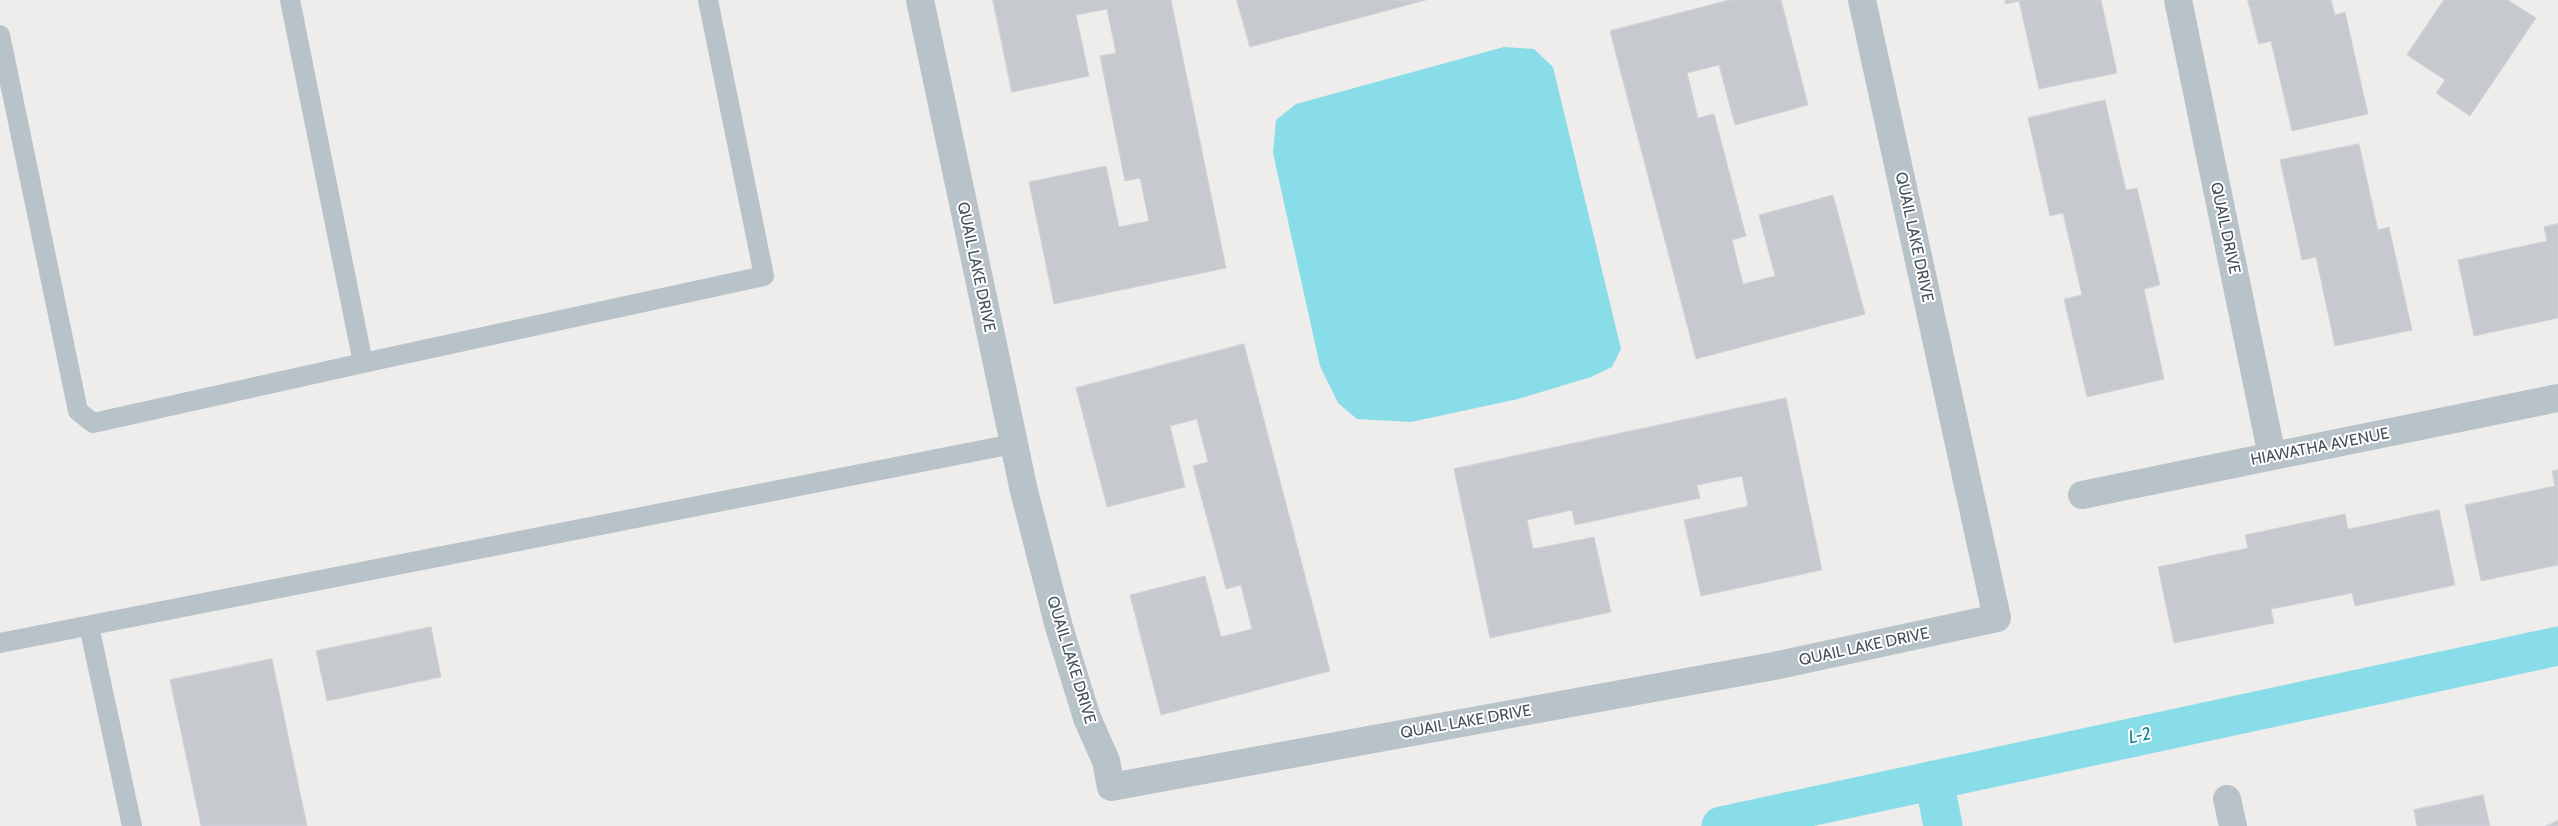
<!DOCTYPE html>
<html>
<head>
<meta charset="utf-8">
<style>
  body { margin:0 }
  canvas { display:block; background:#efecec }
</style>
</head>
<body>
<canvas width="2558" height="826"></canvas>
<script>
const c = document.querySelector('canvas').getContext('2d');
c.lineJoin = 'round';
function fill(path, color) { c.fillStyle = color; c.fill(path, 'evenodd'); }
function strokePath(path, color, width, dash) { c.strokeStyle = color; c.lineWidth = width; c.lineCap = dash ? 'butt' : 'round'; c.setLineDash(dash || []); c.stroke(path); }
function drawText(font, color, halo, rows, align = 'center') {
  c.font = font + ' Cabin,sans-serif'; c.lineWidth = 4; c.setLineDash([]); c.textBaseline = 'middle'; c.strokeStyle = halo; c.fillStyle = color; for (const [text, x, y, turn = 0] of rows) {
    c.save(); c.translate(x, y); c.rotate((+turn || 0) * Math.PI / 180); c.textAlign = isNaN(turn) ? turn : align; if (halo) c.strokeText(text, 0, 0); c.fillText(text, 0, 0); c.restore();
  }
}
fill(new Path2D(`
  M1504,47L1534,49L1553,67L1621,349L1612,367L1591,377L1518,399L1411,422L1357,419L1338,403L1320,366L1273,153L1276,120L1296,104Z`), '#88dde9');
strokePath(new Path2D(`
  M1934,780L1943,826
  M1721,826L2558,646`), '#88dde9', 39);
const building = new Path2D(`
  M993,0H1171L1226,268L1054,304L1029,182L1106,166L1119,227L1149,221L1140,178L1125,181L1100,56L1116,53L1107,9L1076,15L1089,76L1012,92Z
  M1237,0H1426L1250,47Z
  M1730,0H1781L1808,105L1735,125L1719,65L1687,73L1698,118L1714,114L1746,236L1732,240L1743,284L1775,276L1759,215L1833,195L1865,314L1696,359L1610,31Z
  M2005,0H2101L2117,73L2039,89L2019,1L2006,4Z
  M2248,0H2331L2335,15L2345,12L2368,114L2292,131L2271,41L2259,44Z
  M2444,0H2508L2536,18L2470,116L2436,93L2445,80L2407,55Z
  M2105,100L2126,190L2137,188L2160,285L2144,289L2164,379L2087,397L2064,299L2082,295L2063,213L2050,216L2028,118Z
  M2359,144L2378,230L2389,227L2412,330L2335,346L2316,257L2302,260L2280,160Z
  M2558,224V318L2474,336L2458,260L2547,241L2544,227Z
  M1244,344L1330,671L1161,715L1130,595L1205,576L1221,637L1252,629L1241,585L1226,589L1193,466L1208,462L1197,419L1170,426L1185,487L1107,507L1076,388Z
  M1786,398L1822,570L1701,596L1684,520L1748,506L1742,476L1697,485L1700,498L1575,525L1572,510L1527,520L1533,549L1594,537L1611,612L1490,638L1454,469Z
  M2558,470V565L2481,581L2465,505L2555,486L2552,471Z
  M2439,510L2455,585L2355,606L2352,593L2271,609L2274,623L2174,643L2158,567L2248,548L2245,535L2345,514L2348,529Z
  M431,627L441,677L327,701L316,651Z
  M272,659L307,826H201L170,680Z
  M2483,795L2490,826H2417L2414,810Z
  M2558,821V826H2546Z`);
fill(building, '#c6cacf');
strokePath(building, '#d0d3d8', 1);
strokePath(new Path2D(`
  M290,0L363,363L764,276L708,0
  M0,35L78,411L93,423L363,363
  M89,626L132,826
  M0,643L1013,444`), '#b8c2c9', 20);
strokePath(new Path2D(`
  M920,0L1024,491L1059,627L1087,718L1106,761L1111,787L1774,666L1997,618L1862,0
  M2178,0L2272,456
  M2082,495L2558,398
  M2227,799L2233,826`), '#b8c2c9', 28);
drawText('16px', '#455159', '#fff', [
  ["QUAIL DRIVE",2225,228,78],
  ["QUAIL LAKE DRIVE",1914,237,78],
  ["QUAIL LAKE DRIVE",976,267,78],
  ["HIAWATHA AVENUE",2320,447,-11],
  ["QUAIL LAKE DRIVE",1864,647,-12],
  ["QUAIL LAKE DRIVE",1071,660,73],
  ["QUAIL LAKE DRIVE",1466,722,-10]
]);
drawText('italic 18px', '#0f8294', '#fff', [
  ["L-2",2140,736,-12]
]);
</script>
</body>
</html>
